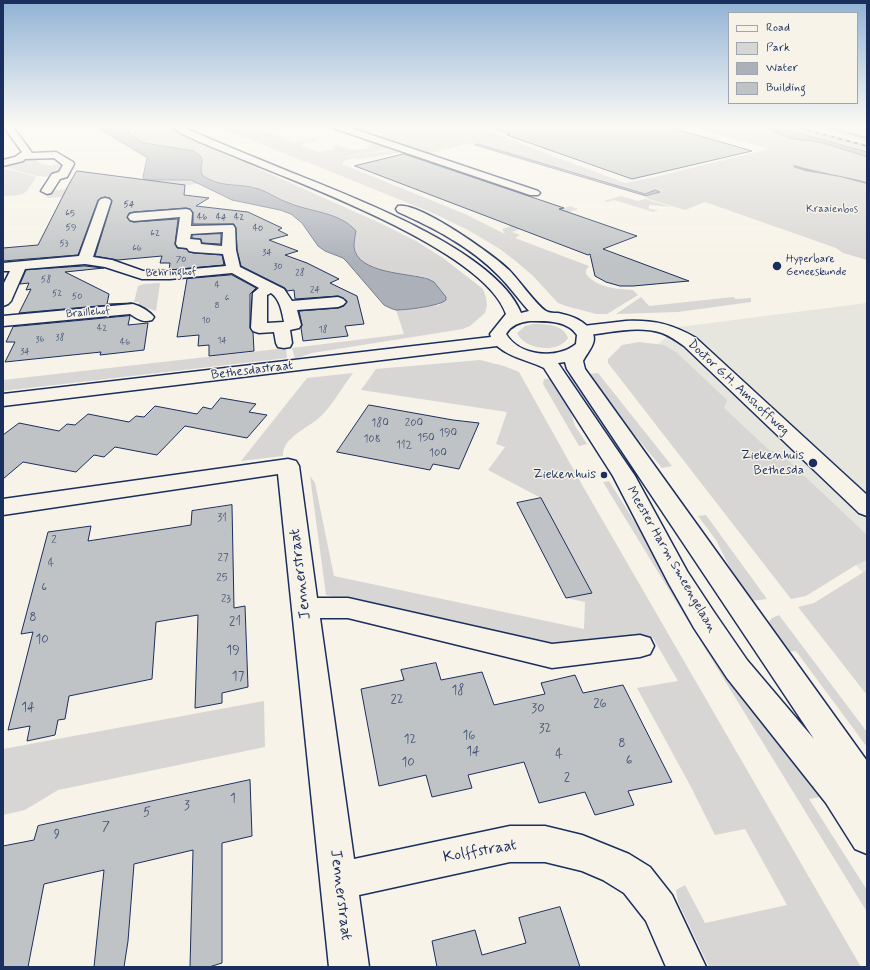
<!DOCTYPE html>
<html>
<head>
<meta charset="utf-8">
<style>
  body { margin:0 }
  #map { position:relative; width:870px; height:970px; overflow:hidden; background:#f7f3e8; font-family:Mynerve,sans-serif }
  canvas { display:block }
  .frame { position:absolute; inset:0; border:4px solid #1b2f5e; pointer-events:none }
  .legend { position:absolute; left:728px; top:12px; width:130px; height:92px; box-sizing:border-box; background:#f7f3e8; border:1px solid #9fa5b1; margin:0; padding:5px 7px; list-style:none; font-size:12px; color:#1b2f5e }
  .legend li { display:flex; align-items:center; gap:8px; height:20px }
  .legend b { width:20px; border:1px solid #9fa5b1 }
</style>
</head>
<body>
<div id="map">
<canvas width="870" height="970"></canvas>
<div class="frame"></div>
<ul class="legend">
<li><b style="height:5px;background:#f7f3e8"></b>Road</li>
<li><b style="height:11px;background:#d7d6d4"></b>Park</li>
<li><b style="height:11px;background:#acb0b9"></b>Water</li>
<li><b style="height:11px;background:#c0c3c5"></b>Building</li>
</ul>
</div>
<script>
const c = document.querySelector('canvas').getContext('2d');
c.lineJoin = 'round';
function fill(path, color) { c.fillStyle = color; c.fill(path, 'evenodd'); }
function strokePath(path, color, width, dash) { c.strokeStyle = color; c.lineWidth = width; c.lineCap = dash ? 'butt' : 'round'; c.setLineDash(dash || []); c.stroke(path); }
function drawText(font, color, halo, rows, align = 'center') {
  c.font = font + ' Mynerve,sans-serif'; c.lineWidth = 3; c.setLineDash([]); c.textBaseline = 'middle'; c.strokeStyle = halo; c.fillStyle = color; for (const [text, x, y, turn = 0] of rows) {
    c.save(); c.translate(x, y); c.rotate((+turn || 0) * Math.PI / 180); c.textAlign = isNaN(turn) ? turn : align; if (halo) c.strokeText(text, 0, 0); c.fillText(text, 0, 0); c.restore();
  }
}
fill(new Path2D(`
  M867,303V577L653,348L679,327Z`), '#e6e5de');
fill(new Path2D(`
  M133,127H165L380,223L416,241L443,258L483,289L486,298L487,305L485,313L470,326L463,329L312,353L295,359L292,348L404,334L396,310L440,305L428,278C409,273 357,274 354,247C354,242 355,236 356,231L281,200L255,188L219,184L202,175C198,160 209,162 193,151L144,143L129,134V130Z
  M219,127H258L264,129L262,130L294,143L313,138L318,140L305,142L306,143L300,145L318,152L334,150L332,148L336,147L332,145H335L353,150L370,148L365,146L373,145L361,140L365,139L393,149L305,162Z
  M346,127H477L625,183L655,177L769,149L693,127H765L784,132H773L784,136L820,142L867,157V180H865L867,182V260L843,253L836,248L705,202L685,210L645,198L664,190C657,191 652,192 645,194L471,143L427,154L381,139L380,137L390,132L364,133Z
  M777,127H792L867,147V152Z
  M811,127H867V142Z
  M396,150L404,152L359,159L355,158L344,161L342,164L465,214L505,234L502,229L570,206L578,209L512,232L520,235L515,238L589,266L586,270V274C597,288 617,289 633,290L638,295L607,314H596L566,306L558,303L533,276L518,263L500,249L468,230L435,214L307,162L324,159Z
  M27,158H46L36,159C43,167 51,166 60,164L62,166C61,168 59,172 57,174C45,182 16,170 3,166V164Z
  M3,168L36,177C24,197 25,195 3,196Z
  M188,179L199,183L171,189L47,198L50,191L148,180Z
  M621,196L638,201L645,199L672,207L649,205V209L658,210L653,212L614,200L607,202L604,201Z
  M160,283L156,311L138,305L139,302H134L138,286L144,284Z
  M641,297L649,306L733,297L736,299L751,298V302L678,312L616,314Z
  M533,324C546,324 563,324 568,338C558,354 525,350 517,333L525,326Z
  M639,342L664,345L676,352L727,400L724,408L769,450L781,454L866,534L867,560L856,565L806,596L791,599L608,363V359L622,345Z
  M286,348L287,358L3,391V380Z
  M480,360L504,366L519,372L585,490L861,967H709L678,902L676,890L685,885L705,923L787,905L745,829L715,835L691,787L637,688L678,681L653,638L546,649L326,595L310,476L315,483L334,576L584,629L585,602L566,598L592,592L541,498L488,470L505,447L496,444L507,412L361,390L376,369Z
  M353,373C343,386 332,406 320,417C309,428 282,437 283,456L241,461L307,378Z
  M598,373L672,466L662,468L612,408L588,374Z
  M576,375L639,471L630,472L568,376Z
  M554,378L569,406L575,426L587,444L579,446L543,384L544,379Z
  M609,481L696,619L688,621L603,482Z
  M706,515L767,599L751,601L737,582L716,540L698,516Z
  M867,570V695L798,607L814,603Z
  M779,615L867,732V747L796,651L785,652L769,632L768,623L772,618Z
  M703,628L826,796L809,799L867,890V912L693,629Z
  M264,701L265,747L58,790L25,810L3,815V749Z`), '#d7d6d4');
const water = new Path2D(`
  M97,127H133L129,130V134L144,143L194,151C209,162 198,160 202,175C221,188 235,183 255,188C267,191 277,199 289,203C310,212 340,212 356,231C355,236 354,242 354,247C357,274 409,273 428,279L434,282L446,297V300C440,306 406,310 396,310C392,309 388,307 384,305L347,262L343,258L325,251L318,246L302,223L291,214L280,210L232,200L191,180H147L144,179L143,177L147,158Z
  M765,127H777L867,152V157L820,142L794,139L773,132H783Z
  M478,144L645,194L655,190L660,192L646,196L475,145Z`);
fill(water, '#acb0b9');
strokePath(water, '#727c95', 1);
fill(new Path2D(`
  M823,127H829L867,137V139Z
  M794,165C818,172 843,176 867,182V184L840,177L805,171L793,167Z`), '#727c95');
const building = new Path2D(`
  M497,127H669L752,151L632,179L507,135L510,134L497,130Z
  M404,154L564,208L559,209L637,236L603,249L689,281L633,286H620L606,282L595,276L590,254L588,255L355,166Z
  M77,171L185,185L184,195L209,198L196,206L248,212L282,228L278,230L288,235L269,240L298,251L285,255L307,263L339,279L330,283L357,296L364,324L345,326L348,336L303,341L301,328L302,325L299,311L338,308L344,306L347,301L338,296L295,299L294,290L287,291L285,288L241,266L237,250L236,228L234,224H193V212L190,209L186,208L134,212L129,213L127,218L130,221L134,222L178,219L175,244L177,248L186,249L189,252L194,253L222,255L224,265L169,270L170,263H160L162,256L118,260L95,256L112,201L110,198L105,197L101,198L98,200L78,255L3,261V248L38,245L68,186Z
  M221,234V244L202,243L201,239L192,238V235Z
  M85,266L104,268L65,272L109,294L107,304L132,303L19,313L31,289L26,290L29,283L20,284L26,270Z
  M232,275L256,288L250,294V328L253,332L254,351L209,356V345L198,346L199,335L177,337L187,279Z
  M130,316L128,325L148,323L144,350L100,355L101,352L5,362L15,342H6L13,327Z
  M221,398L256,404L249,412L267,415L247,438L185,426L157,455L115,447L104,457L94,455L76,472L23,462L3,479V435L19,423L59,431L67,424L75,425L88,414L129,422L136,416L144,417L155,406L197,414L203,407L211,409Z
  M369,405L453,420L479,423L459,469L433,464L430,470L337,452Z
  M541,498L592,593L566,598L517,503Z
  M232,505L234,608L245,606L248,687L222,693V703L195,708L198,615L156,622L152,679L69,696L65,719L58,720L55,735L27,741L30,726L8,730L33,632L21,634L48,532L91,526L88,541L191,525L192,511Z
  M436,663L441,680L482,672L494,705L545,694L541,683L575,675L583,693L623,685L672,782L628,791L634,805L595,815L585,792L539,803L524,762L468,775L472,788L432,797L426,775L379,786L361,689L404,680L401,670Z
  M250,780L252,836L222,843V963L209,967H190L193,850L134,864L128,941L124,967H94L104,870L44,884L28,967H3V846L34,840L38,826Z
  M560,907L580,967H437L432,941L475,930L482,955L526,943L519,918Z`);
fill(building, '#c0c3c5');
strokePath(building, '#1b2f5e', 1);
const street = new Path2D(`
  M4,127H13L32,153L56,152L73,162L74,164L67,177L60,179L51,193L47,194L41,191L52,174L59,172L63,165L54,158L25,159L23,161L3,166V160L15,157L22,152Z
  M335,127H348L538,191L540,193L538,195H530L336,129Z
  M105,198L109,199L111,201L93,257L112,260L143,271H170L226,266L223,254L194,252L189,251L187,248L178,247L176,244L180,217L134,221L130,220L128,217L130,214L134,213L186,209L190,210L192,213L191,226L233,225L235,228L236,250L240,267L284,289L292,301L338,297L343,299L346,302L343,305L338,307L297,310L301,325L299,328L290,330L292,343L290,347L284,348L278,347L276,343L274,332L259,333L253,331L251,328L253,293L259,288L232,273L170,279H142L105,267L85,264L25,269L11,301L8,304L3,306V285L10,271H3V263L79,256L99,201L101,199ZM223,232L222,246L201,244L200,240L190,239L191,234ZM271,293C280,299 282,312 284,322L267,323V295Z
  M133,304C140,306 149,311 154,317L152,320C143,323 138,319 130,314L3,326V316Z
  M626,321C654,320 672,324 696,338L867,495V516L859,513L684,346C677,341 670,336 662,333C637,325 608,333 583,336L577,334L575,331L577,328L583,326Z
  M288,459L296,461L299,466L317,598H348L552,644L640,635L650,638L654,646L650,654L640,657L552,668L348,618H320L354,859L510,826H545L582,835L629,854L650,867L672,895L706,967H666L646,921L624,893L603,880L582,871L545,862H510L359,895L369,967H329L278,474L3,515V499Z`);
const secondary = new Path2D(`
  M172,127H183C219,143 254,157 290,172C350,196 496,250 521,313L529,311C519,300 510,287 499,276C471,247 434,228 398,212L396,209L398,206C418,201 494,255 509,270C519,280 536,305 546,311C549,313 554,313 558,313C572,316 585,320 593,334C597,343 587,353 583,361L585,369L867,761V854L855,849L826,803L727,678L694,628L669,584L613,476L544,368C528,360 511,358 497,346L3,406V394L491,337L490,334L506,314C484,249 295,182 232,155C220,150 179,135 172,127ZM530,321C546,321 567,320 577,335L576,344C557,360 519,356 506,334C511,325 520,322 530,321ZM565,362L567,369L814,739L747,660L714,612L687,571L635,476L558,363Z`);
strokePath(street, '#1b2f5e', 3);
strokePath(secondary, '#1b2f5e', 3);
fill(street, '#f7f3e8');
fill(secondary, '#f7f3e8');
const rail = new Path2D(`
  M796,127L867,146`);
strokePath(rail, '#1b2f5e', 2);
strokePath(rail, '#f7f3e8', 1.5, [4]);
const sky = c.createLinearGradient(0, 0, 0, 263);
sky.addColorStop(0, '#90b2d5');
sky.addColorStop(0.48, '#fbfaf5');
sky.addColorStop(1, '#fbfaf500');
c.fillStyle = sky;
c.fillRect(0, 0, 870, 263);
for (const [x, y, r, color] of [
  [777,266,5,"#1b2f5e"],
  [813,463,5,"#1b2f5e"],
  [604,475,4,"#1b2f5e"]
]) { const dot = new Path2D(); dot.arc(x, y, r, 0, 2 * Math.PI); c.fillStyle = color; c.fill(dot); strokePath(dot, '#f7f3e8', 1.5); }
drawText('9px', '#445478', null, [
  ["54",129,205],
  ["65",70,214],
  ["46",202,218],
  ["44",221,218],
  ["42",239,218],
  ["59",71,228],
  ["40",258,229],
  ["62",155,234],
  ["53",64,244],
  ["66",137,249],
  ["34",267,253],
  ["70",181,260],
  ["30",278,267],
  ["28",300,273],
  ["58",46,280],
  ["4",217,286],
  ["24",315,290],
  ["52",57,294],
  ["50",77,297],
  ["6",227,299],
  ["8",217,306],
  ["10",206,321],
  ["42",102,329],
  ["18",323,330],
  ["38",60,338],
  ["36",40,340],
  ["14",222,341],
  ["46",125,343],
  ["34",25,352]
]);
drawText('11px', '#415076', '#f7f3e8', [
  ["Kraaienbos",832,210]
]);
drawText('11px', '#1b2f5e', '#f7f3e8', [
  ["Hyperbare",786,260],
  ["Geneeskunde",786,273]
], 'left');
drawText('11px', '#1b2f5e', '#f7f3e8', [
  ["Behringhof",171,273,-2],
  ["Braillehof",88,313,-5]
]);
drawText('11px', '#445478', null, [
  ["180",380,424],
  ["200",414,424],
  ["190",448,434],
  ["150",426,439],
  ["108",372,440],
  ["112",404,446],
  ["100",438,454],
  ["31",222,519],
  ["2",54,541],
  ["27",223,559],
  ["4",51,564],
  ["25",222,579],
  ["6",44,588],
  ["23",226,600]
]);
drawText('13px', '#1b2f5e', '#f7f3e8', [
  ["Bethesdastraat",252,371,-7],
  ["Doctor G.H. Amshoffweg",738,388,43],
  ["Meester Harm Smeengelaan",671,560,60]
]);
drawText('13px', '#1b2f5e', '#f7f3e8', [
  ["Ziekenhuis",804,456],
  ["Bethesda",804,471],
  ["Ziekenhuis",596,475]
], 'right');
drawText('13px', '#445478', null, [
  ["8",33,618],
  ["21",235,622],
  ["10",42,640],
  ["19",233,651],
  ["17",238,677],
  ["18",458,691],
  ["22",397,700],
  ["26",600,704],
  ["14",28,708],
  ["30",538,709],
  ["32",545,729],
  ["16",469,736],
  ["12",410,740],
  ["8",622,744],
  ["14",473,752],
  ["4",559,755],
  ["6",629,761],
  ["10",408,763],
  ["2",567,778],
  ["1",233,799],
  ["3",187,806],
  ["5",147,813],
  ["7",106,827],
  ["9",57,835]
]);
drawText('16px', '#1b2f5e', '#f7f3e8', [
  ["Jennerstraat",301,574,-97],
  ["Kolffstraat",480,852,-10],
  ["Jennerstraat",340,895,83]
]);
</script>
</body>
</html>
